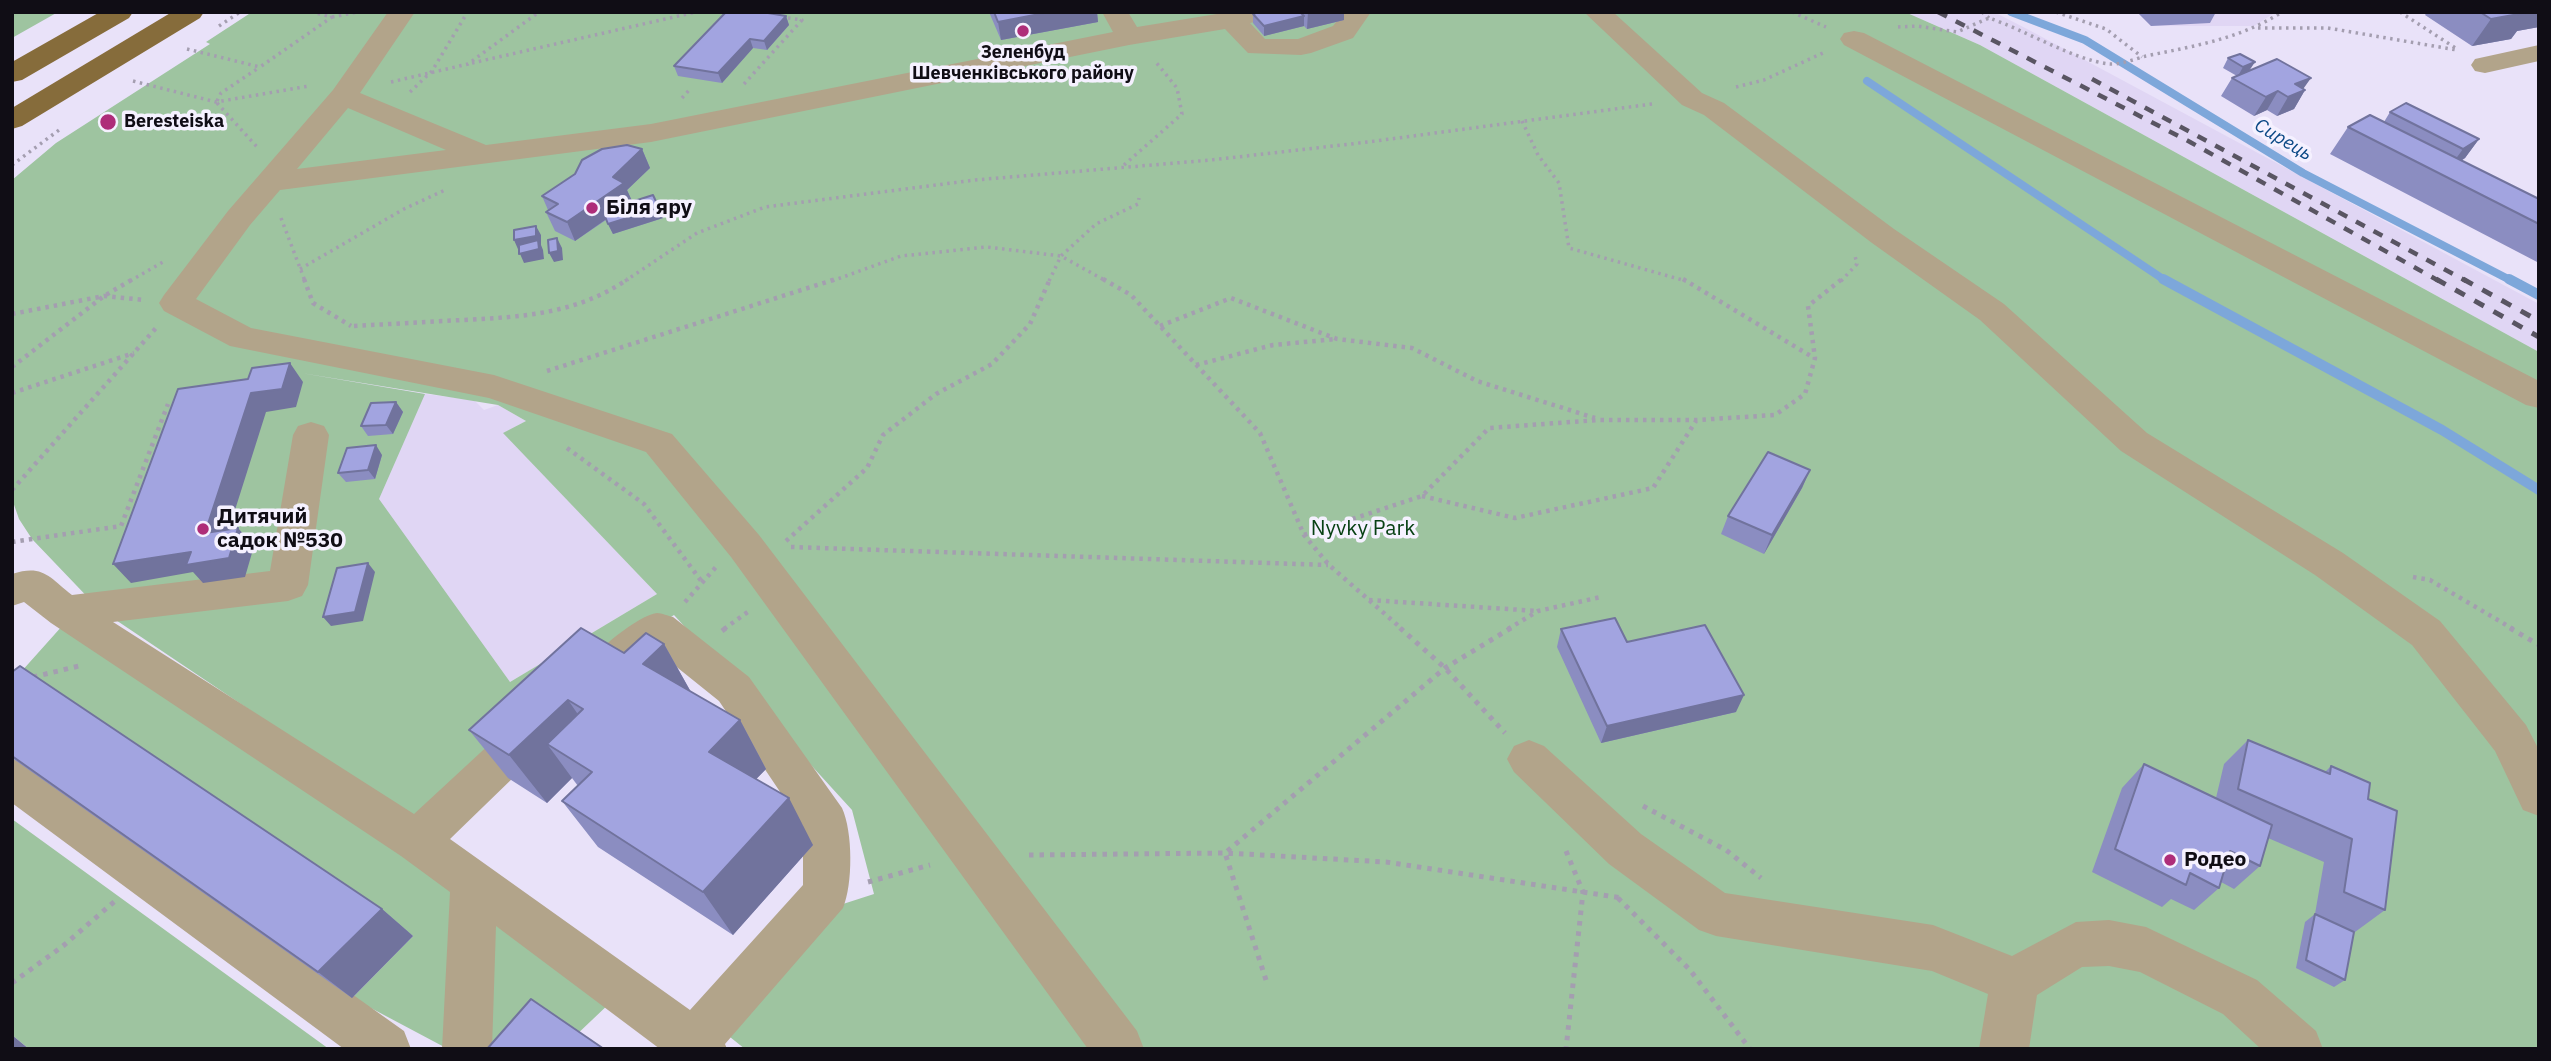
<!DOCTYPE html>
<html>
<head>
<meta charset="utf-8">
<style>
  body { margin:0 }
  #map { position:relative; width:2551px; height:1061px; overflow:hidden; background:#e9e2f9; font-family:"IBM Plex Sans",sans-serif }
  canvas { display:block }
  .frame { position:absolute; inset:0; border:14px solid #100d15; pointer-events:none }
</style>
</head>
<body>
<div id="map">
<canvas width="2551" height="1061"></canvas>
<div class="frame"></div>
</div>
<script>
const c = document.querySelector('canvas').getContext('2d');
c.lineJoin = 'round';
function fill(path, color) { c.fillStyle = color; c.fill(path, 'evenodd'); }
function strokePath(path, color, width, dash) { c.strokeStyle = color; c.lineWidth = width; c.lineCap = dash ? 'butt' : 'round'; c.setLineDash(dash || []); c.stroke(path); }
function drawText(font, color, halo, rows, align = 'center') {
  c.font = font + ' "IBM Plex Sans",sans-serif'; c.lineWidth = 7; c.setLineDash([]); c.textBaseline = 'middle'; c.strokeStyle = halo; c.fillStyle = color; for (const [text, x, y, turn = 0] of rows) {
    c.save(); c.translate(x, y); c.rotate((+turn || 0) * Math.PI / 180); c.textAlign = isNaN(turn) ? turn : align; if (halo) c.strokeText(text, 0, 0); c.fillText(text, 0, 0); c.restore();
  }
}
fill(new Path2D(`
  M1905,12H1994L2029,30L2539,304V352L1980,45Z
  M2137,12H2276L2254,26H2151Z
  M178,353L425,394L474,400L484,410L498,405L526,421L504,433L657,594L510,682L32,539Z`), '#e0d6f4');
fill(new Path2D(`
  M12,12H58L12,38Z
  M252,12H1905L1980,45L2539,352V1049H745L730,1037L843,904L874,894L852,810L674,615L578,675L418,823L98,608L32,539L19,519L12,499V180L56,143L210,44L206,42ZM301,373L498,405L526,421L503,433L657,594L510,682L379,499L425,394Z
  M63,625L455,885L448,1049L352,998L413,936L12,682Z
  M12,819L329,1049H29L12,1035Z
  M494,924L612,1001L572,1039L490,1049Z`), '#9ec4a0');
strokePath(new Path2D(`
  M2011,12L2085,40L2303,173L2512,281
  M1867,81L2166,281`), '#7da7da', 8);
strokePath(new Path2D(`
  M2163,279L2442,430L2539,490
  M2509,279L2539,295`), '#7da7da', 10);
strokePath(new Path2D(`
  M1792,12L1826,27
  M1982,12L1989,18
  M2056,12L2106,29L2142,57
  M2400,12L2457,49
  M332,17L358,12
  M219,26L240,12
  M1898,27L1917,26L1957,32L1989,18C2025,30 2074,60 2109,64C2120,65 2135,59 2146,56C2194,46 2240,39 2282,12
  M2258,28H2328L2457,50
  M187,49L260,67L332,17L312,12
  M472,63L696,12
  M133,81L216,102L309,86
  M391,82L468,64L539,12
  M744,84L802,20L782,17
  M1736,87L1764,80L1825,52
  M410,92L432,71L467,13
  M682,98L691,88
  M217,101L221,93L260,67
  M217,103L258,148
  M1522,121L1538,155L1559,183L1569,248L1686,281
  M12,165L59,130
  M1124,165L1182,114L1177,88L1155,61
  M281,218L305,281
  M300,269L404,209L445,190
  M130,281L163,262
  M625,281L697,233L765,207L975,180L1211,160L1368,142L1652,104
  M832,281L901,256L987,247L1061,256L1106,281
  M1049,281L1061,256L1096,224L1138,204L1139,198
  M1841,281L1857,264L1855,256`), '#a49eb0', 3.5, [2.5, 4.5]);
strokePath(new Path2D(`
  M304,279L313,303L351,326
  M1103,279L1131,295L1260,433L1304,535L1329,565L1402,629
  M1683,279L1814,358
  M12,314L104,296L144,300
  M354,326C390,324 426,322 462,320C522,317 577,314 628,279
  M1160,326L1231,298L1337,339L1412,348L1477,381L1595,418
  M1196,365L1273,345L1336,339
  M12,367L104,296L133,279
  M547,371L836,279
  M12,393L134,353
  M567,448L644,504L702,582
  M12,490L156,328
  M1422,496L1515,518L1653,488L1696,421
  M1304,535L1422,496L1489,428L1599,420H1697L1775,415L1805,394L1815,358L1808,306L1842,279
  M786,541L867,468L883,435L936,394L992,364L1030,324L1050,279
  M12,542L121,526L168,404
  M791,547L1328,565
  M2413,577L2430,580L2513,629
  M1369,600L1538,611
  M685,602L716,567
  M724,629L749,611
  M1508,629L1538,611L1601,597`), '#a49eb0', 4.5, [3.5, 5]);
strokePath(new Path2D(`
  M1400,628L1445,668L1505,733
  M2510,628L2539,645
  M722,631L726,628
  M33,677L79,666
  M1643,806L1726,850L1761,878
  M1566,851L1583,892L1566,1049
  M1029,855L1225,853L1386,862L1622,898
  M868,882L930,865
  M1618,898L1690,970L1750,1049
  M1266,980L1225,853L1445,668L1511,628
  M12,983L63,946L115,901`), '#a49eb0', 5, [4.5, 6]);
fill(new Path2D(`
  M388,12H415L360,93L486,145L651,124L1113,32L1102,12H1128L1137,27L1229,12H1266L1263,20L1250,23L1265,39H1298L1333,26L1344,12H1371L1353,38L1311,53L1301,55L1248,53L1225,29L1129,45L651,142L280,190L250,225L196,299L251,328L494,375L672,434L759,535L1137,1031L1144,1049H1088L731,557L646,452L489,398L230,346L164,311L159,303L164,295L228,211L333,90ZM348,108L446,150L297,169Z
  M1584,12H1613L1702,93L1724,103L1894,229L2004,304L2147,433L2343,553L2440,621L2526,725L2539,750V816L2523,810L2495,751L2412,645L2315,575L2121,451L1980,320L1872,243L1704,115L1682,105Z
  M1854,31L1864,33L2539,381V408L2526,405L1844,45L1840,39L1844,33Z
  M2539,45V61L2485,73L2475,71L2471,65L2475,59Z
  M311,422L324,426L329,435L308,585L302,596L288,601L113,622L414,814L520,716L535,711L550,716L557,729L550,742L450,839L690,1010L803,885V826L719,701L658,652C637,668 620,689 592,679L586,667C594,651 639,615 657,613C662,613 668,616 673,617L749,677L842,808C853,832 853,884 843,908L725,1044L727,1049H660L496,926L492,1049H442L450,892L401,856L51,623L24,602L12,606V574C43,564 49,577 72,595L270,571L293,435L298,426Z
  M1529,740L1544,746L1641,834L1725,893L1933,925L2012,956L2076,922L2109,920L2146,927L2257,980L2316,1031L2323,1049H2261L2223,1014L2140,972L2109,966L2082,967L2037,995L2029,1049H1979L1988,994L1932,971L1716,936L1699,930L1609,864L1514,772L1507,759L1514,746Z
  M12,759L28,764L404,1031L411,1049H344L12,803Z`), '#b2a48a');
fill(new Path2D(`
  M100,12H133L129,18L22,80L12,82V62Z
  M172,12H204L200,18L22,126L12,129V108Z`), '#866c3b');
strokePath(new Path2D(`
  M1938,12L2190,142L2439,281
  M2092,79L2466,281`), '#595562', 4.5, [10, 10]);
strokePath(new Path2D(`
  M2436,279L2539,337
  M2463,279L2539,321`), '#595562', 5, [11, 11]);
fill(new Path2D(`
  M989,12H1097L1098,22L1001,40Z
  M1259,12H1344V20L1307,29L1304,26L1264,36L1253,23V14Z
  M2137,12H2216L2210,23L2151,26Z
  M2427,12H2539V27L2517,31L2511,39L2472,46L2425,15Z
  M786,16L789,25L767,50L753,48L722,83L678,76L674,66Z
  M2228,58L2249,71L2305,90L2294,109L2277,116L2267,110L2254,116L2221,96L2232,78L2237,76L2223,68Z
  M2390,112L2479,139L2465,158L2461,161L2539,199V263L2330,154L2348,127L2384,122Z
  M642,149L650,168L627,190L632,201L659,208L663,218L613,234L606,220L575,241L555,231L546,212L548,210L542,196Z
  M396,402L403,412L393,434L368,436L361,426Z
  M382,455L375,479L346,482L338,473Z
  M1810,470L1802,488L1764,554L1721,534L1728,516Z
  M1561,629L1627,642L1736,712L1601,743L1557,647Z
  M664,644L691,692L740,720L766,769L756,779L813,845L733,935L598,847L562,801L578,786L572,778L547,803L508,778L469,730L624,653Z
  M12,672L382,909L413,936L352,998L12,758Z
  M2248,740L2325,772L2331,766L2368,799L2385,910L2355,932L2343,927L2345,980L2334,987L2296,968L2305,922L2315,914L2324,862L2268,838L2260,866L2234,889L2221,882L2219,888L2194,910L2171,899L2162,907L2092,872L2122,788L2144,764L2216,798L2224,764Z`), '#8b8dc1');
fill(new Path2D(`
  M1050,12H1097L1098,22L1001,40L998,22Z
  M1308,12H1344V20L1307,29Z
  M2519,12H2539V27L2517,31L2511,39L2472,46L2491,19Z
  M786,16L789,25L767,50L764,41Z
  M1304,16V26L1264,36V26Z
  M750,39L753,48L722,83L718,73Z
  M2255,62L2249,71L2238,76L2243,67Z
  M2311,78L2301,92L2305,90L2294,109L2277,116L2288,97L2295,84Z
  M2278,91L2267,110L2254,116L2266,97Z
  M2479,139L2465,158L2449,168L2463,149Z
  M642,149L650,168L627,190L632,201L575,241L567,222Z
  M659,208L663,218L613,234L608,224Z
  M536,226L541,235V245L543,250L544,259L524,263L514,240Z
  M557,238L562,248L563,260L554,262L549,253Z
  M290,363L303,382L296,407L266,412L222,551L205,533L251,393Z
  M396,402L403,412L393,434L386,425Z
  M376,445L382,455L375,479L368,470Z
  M1810,470L1802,488L1764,554L1772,535Z
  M238,528L254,546L245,577L203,583L193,572L131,583L113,564L191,552Z
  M368,563L375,572L363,621L331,626L323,617Z
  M664,644L692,694L643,664Z
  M1744,695L1736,712L1601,743L1607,726Z
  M568,700L602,749L547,744L572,778L547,803L509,755Z
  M740,720L766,769L737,799L709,752Z
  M789,798L813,845L733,935L703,892Z
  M382,909L413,936L352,998L318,972Z
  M12,1035L29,1049H13L12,1048Z`), '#71739d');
const building = new Path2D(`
  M726,12H762L786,16L764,41L750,39L718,73L674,66Z
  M994,12H1050L998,22Z
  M1259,12H1300L1304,16L1264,26L1253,14Z
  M2480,12H2530L2491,19Z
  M2240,54L2255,62L2243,67L2228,58Z
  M2277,59L2311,78L2295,84L2305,90L2288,97L2278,91L2266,97L2232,78Z
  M2406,103L2479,139L2463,149L2390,112Z
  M2370,115L2539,199V224L2348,127Z
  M627,145L642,149L613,177L624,183L567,222L546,212L558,204L542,196L575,174L582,160L602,149Z
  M653,195L659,208L608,224L603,211Z
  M536,226V236L514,240V230Z
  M557,238L558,251L549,253L548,240Z
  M538,240L539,249L519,254V245Z
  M290,363L282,389L251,393L205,533L238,528L229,558L186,565L191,552L113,564L178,389L248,379L252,368Z
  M396,402L386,425L361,426L371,403Z
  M376,445L368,470L338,473L347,448Z
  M1768,452L1810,470L1772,535L1728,516Z
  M368,563L355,612L323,617L337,568Z
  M1615,618L1627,642L1705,625L1744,695L1607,726L1561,629Z
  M581,628L624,653L646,633L664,644L643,664L740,720L709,752L789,798L703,892L562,801L592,772L547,744L583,709L568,700L509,755L469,730Z
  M20,666L382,909L318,972L12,756V672Z
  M2248,740L2330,774L2331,766L2370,783L2368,799L2397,811L2385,910L2344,892L2352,839L2238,789Z
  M2144,764L2272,825L2260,866L2230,851L2219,888L2190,873L2186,885L2115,849Z
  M2315,914L2354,932L2345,980L2306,960Z
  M531,999L604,1049H487Z`);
fill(building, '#a2a4e0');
strokePath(building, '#71739d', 2);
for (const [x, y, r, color] of [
  [1023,31,7,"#ae2d79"],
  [108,122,9,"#ae2d79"],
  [592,208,7,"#ae2d79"],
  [203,529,7,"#ae2d79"],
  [2170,860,7,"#ae2d79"]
]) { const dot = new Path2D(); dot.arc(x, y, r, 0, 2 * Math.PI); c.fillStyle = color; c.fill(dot); strokePath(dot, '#f5f1ff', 2.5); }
drawText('bold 18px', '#100d15', '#f5f1ff', [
  ["Зеленбуд",1023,53],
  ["Шевченківського району",1023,74],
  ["Beresteiska",124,122,"left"]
]);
drawText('italic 19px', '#0b4885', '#f5f1ff', [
  ["Сирець",2283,140,31]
]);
drawText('bold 21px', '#100d15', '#f5f1ff', [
  ["Біля яру",606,208],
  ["Дитячий",217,517],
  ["садок №530",217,541],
  ["Родео",2184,860]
], 'left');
drawText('21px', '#084114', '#f5f1ff', [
  ["Nyvky Park",1363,529]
]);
</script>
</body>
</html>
